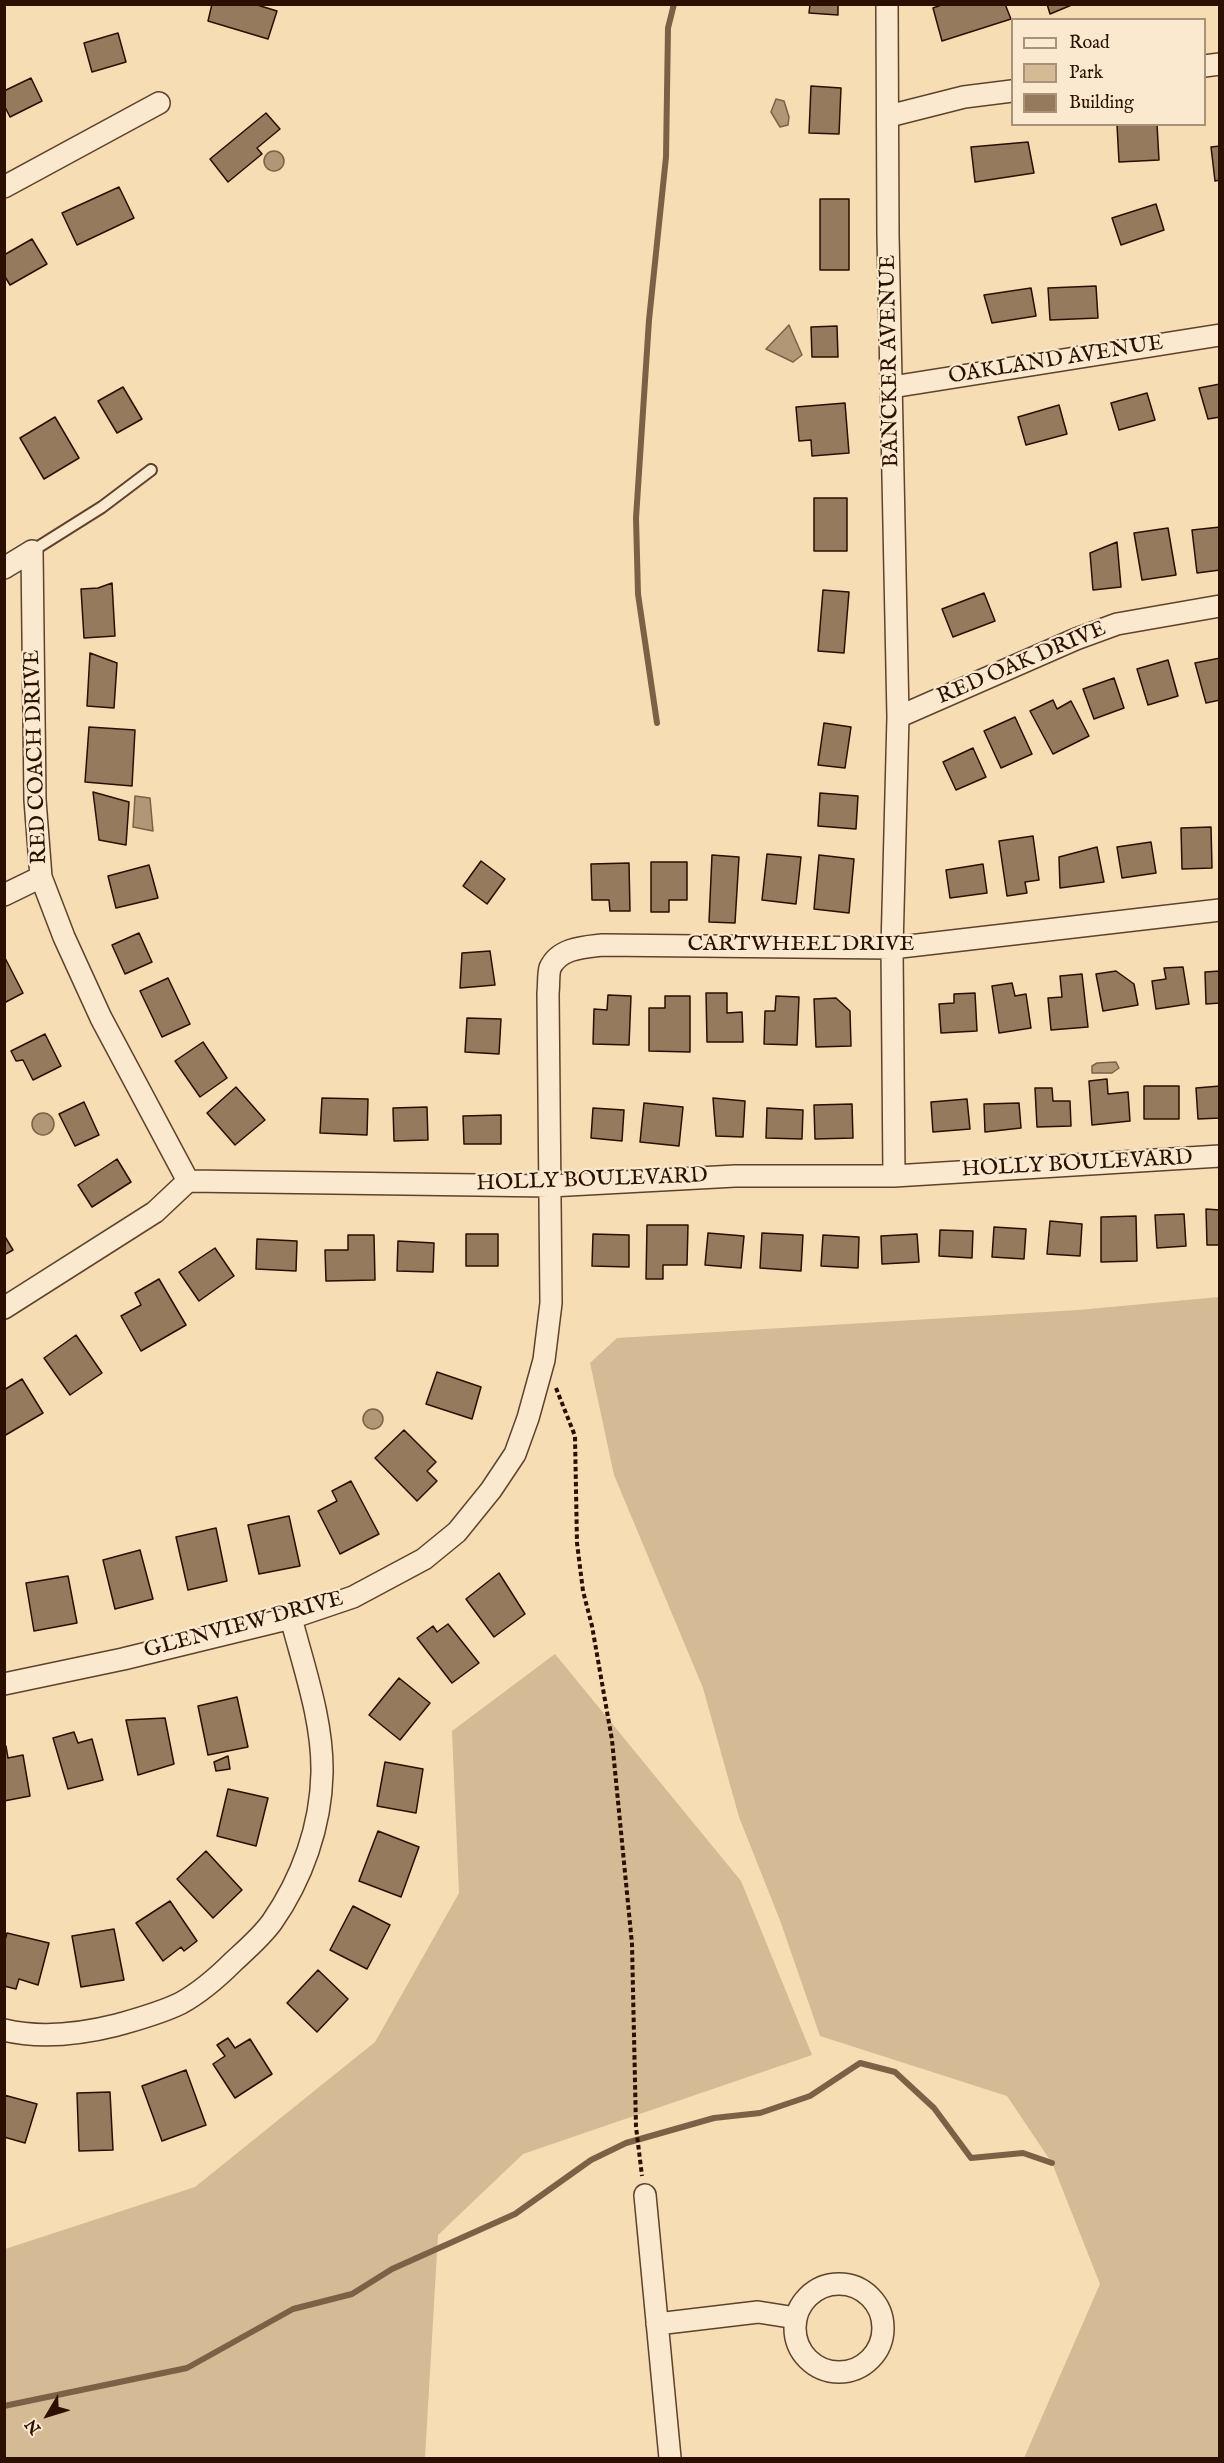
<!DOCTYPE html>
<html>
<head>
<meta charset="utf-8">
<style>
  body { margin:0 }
  #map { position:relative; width:1224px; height:2463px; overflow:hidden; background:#f7ddb3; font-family:"IM FELL English",serif }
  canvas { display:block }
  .frame { position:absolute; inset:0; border:6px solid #2b0f00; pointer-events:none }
  .legend { position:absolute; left:1011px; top:18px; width:195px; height:108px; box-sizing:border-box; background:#fae9ce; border:2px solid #a7927c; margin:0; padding:8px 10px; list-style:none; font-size:18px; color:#2b0f00 }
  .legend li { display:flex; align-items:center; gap:12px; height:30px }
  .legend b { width:30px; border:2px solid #a7927c }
  .north { position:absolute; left:18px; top:2385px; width:60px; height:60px; -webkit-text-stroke:4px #fae9ce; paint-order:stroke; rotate:232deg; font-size:16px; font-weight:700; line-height:24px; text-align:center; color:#2b0f00 }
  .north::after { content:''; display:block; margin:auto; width:21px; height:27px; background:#2b0f00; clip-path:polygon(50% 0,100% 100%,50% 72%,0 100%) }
</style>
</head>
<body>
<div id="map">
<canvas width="1224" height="2463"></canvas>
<div class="frame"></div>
<ul class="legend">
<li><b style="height:8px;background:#fae9ce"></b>Road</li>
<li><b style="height:16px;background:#d4ba95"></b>Park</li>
<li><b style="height:16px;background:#957a5d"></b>Building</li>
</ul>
<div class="north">N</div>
</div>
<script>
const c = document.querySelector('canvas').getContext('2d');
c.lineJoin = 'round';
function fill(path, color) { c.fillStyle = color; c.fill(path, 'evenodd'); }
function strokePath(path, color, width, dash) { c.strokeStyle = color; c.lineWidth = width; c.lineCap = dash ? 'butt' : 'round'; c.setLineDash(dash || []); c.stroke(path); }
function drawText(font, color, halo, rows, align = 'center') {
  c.font = font + ' "IM FELL English",serif'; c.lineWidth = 4.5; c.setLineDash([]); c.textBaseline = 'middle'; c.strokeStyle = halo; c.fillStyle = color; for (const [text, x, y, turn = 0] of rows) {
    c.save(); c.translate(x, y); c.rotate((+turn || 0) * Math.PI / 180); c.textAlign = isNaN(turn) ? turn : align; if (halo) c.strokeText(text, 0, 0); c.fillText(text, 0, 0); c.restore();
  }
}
fill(new Path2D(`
  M1219,1297V2458H1024L1100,2284L1052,2163L1007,2096L820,2036L781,1923L739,1817L703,1688L614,1475L590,1363L617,1338L1078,1310Z
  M555,1654L741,1881L812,2055L523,2154L438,2235L425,2458H5V2249L195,2187L375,2042L459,1893L452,1731Z`), '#d4ba95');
const water = new Path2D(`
  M776,99L784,101L789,117L788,125L780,127L771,112Z
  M264 161a10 10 0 1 1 20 0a10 10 0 1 1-20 0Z
  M789,325L802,355L793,362L766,349Z
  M135,796L150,798L153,831L133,827Z
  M1116,1062L1119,1068L1112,1073H1092V1066L1097,1063Z
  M32 1124a11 11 0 1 1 22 0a11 11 0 1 1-22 0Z
  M363 1419a10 10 0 1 1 20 0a10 10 0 1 1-20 0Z`);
fill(water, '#b29776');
strokePath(water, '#7c6147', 1.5);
strokePath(new Path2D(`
  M657,723L638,594L636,518L649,320L666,157L668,28L674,4
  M4,2406L187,2368L293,2309L352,2294L392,2269L515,2214L591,2160L626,2143L714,2118L760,2113L810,2096L860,2063L895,2072L934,2108L971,2158L1023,2153L1052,2163`), '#7c6147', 6);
const building = new Path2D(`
  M212,4H254L277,11L268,39L208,21Z
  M810,4H838V15L809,13Z
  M944,4H1005L1011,19L942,41L933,8Z
  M1047,4H1074L1050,14Z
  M118,33L126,62L92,72L84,43Z
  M31,78L42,101L10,117L4,105V91Z
  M811,86L841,88L839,134L809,133Z
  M266,113L280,129L257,148L262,154L228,182L210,159Z
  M1157,124L1159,160L1119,162L1117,125Z
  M1028,142L1034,173L975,182L971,147Z
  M1220,146V180L1215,181L1211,147Z
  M119,187L134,218L77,245L62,213Z
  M820,199H849V270H820Z
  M1156,204L1164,230L1121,245L1112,218Z
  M32,239L47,264L10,285L4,275V255Z
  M1096,286L1098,318L1050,320L1048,288Z
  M1031,288L1036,316L992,323L984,295Z
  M837,326L838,357H812L811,327Z
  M1220,384V417L1208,419L1199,388Z
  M123,387L142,419L117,433L98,401Z
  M1147,393L1155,420L1119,430L1111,403Z
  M845,403L849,453L812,456L811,440L799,441L796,407Z
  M1059,405L1067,434L1026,445L1018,417Z
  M55,417L79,458L44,479L20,438Z
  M814,498H847V551H814Z
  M1220,527V570L1197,573L1192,530Z
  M1168,528L1176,575L1142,580L1134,533Z
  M1117,542L1121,587L1093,590L1090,553Z
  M112,583L115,636L84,638L81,589L98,588Z
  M823,590L849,592L844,653L818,651Z
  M984,593L995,621L953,637L942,609Z
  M90,653L117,663L114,708L87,706Z
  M1220,658V700L1206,703L1195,663Z
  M1168,660L1178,696L1148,705L1137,669Z
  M1114,678L1124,708L1094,719L1083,689Z
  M1053,700L1057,709L1071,701L1089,736L1053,754L1030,711Z
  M1015,717L1032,754L1001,768L984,731Z
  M824,723L851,727L845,768L818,765Z
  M89,727L135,730L132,786L85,782Z
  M973,748L986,777L956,790L943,762Z
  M93,792L129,802L126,845L99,840Z
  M820,793L858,796L856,829L818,826Z
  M1211,827L1212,868L1182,869L1181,828Z
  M1033,836L1039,880L1025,882L1027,893L1007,896L999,841Z
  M1151,842L1156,873L1122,878L1117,847Z
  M1097,847L1104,882L1060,888L1059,857Z
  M767,854L801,857L796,904L762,900Z
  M712,855L739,857L735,923L709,922Z
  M819,855L854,859L849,913L814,909Z
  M481,861L505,879L487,904L463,886Z
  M651,862H687V900H669V912H651Z
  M629,863L630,911H610L609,900H592L591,864Z
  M983,864L987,893L950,898L946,870Z
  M149,865L158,898L116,908L108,876Z
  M139,933L152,962L125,974L112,945Z
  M490,951L495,985L460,988L462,953Z
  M4,956L23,993L4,1003Z
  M1183,967L1189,1004L1156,1009L1152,981L1166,979L1164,968Z
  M1116,971L1134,984L1138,1005L1103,1011L1096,974Z
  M1220,971V1003L1206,1004L1205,972Z
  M1082,974L1088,1027L1051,1030L1048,998L1062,997L1060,976Z
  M168,978L190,1024L162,1037L140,991Z
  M1012,983L1015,996L1026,994L1031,1028L999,1033L992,986Z
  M706,993H727V1013L742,1012L743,1042H707Z
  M975,993L977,1031L941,1033L939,1004L954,1003V994Z
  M608,995L631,996L629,1045L593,1044L594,1009L607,1010Z
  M665,996H690V1052L649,1051V1008H665Z
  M776,996L799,997L797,1045L764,1044L765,1011H775Z
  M836,998L850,1011L851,1046L816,1047L814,999Z
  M467,1018L501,1019L499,1054L465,1052Z
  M45,1034L61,1066L33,1080L23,1060L16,1061L11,1051Z
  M203,1042L227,1078L200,1097L175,1061Z
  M1107,1079L1108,1094L1128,1092L1130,1121L1092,1125L1089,1081Z
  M1144,1086H1179V1119H1144Z
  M1220,1086V1118L1198,1119L1196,1088Z
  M236,1087L265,1120L235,1145L207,1113Z
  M1035,1088H1052L1053,1101H1070L1071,1126L1037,1127Z
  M322,1098L368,1099L367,1135L320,1133Z
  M713,1098L745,1101L743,1137L716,1136Z
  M967,1099L970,1129L933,1132L931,1102Z
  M84,1102L99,1135L75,1146L59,1114Z
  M644,1103L683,1107L679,1146L640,1142Z
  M1019,1103L1021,1128L985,1132L984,1104Z
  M852,1104L853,1138L815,1139L814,1105Z
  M427,1107L428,1140L394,1141L393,1108Z
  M593,1108L624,1110L622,1141L591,1138Z
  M767,1108L803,1110L802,1139L766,1138Z
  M501,1115V1144H464L463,1116Z
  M117,1159L131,1182L92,1207L78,1185Z
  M1206,1209L1220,1210V1245H1207Z
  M1184,1214L1186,1246L1157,1248L1155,1215Z
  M1136,1216L1137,1261L1101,1262V1217Z
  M1050,1221L1082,1224L1080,1256L1047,1254Z
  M647,1225H688L687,1265H663V1279H646Z
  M994,1227L1026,1229L1024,1259L992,1257Z
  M940,1230L973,1231L972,1258L939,1256Z
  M708,1233L744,1236L741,1268L705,1265Z
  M762,1233L803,1235L801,1271L760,1268Z
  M466,1234H498V1266H466Z
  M593,1234L629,1235V1267L592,1266Z
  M917,1234L919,1262L882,1264L881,1236Z
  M4,1235L13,1250L4,1255Z
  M348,1235H374L375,1280L326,1281L325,1250H348Z
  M823,1235L859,1237L858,1268L821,1266Z
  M257,1239L297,1241L296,1271L256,1269Z
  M398,1241L434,1243L433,1272L397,1271Z
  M215,1248L234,1276L199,1301L179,1272Z
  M159,1279L186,1325L141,1351L121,1316L141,1305L135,1293Z
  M76,1335L102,1373L70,1395L44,1358Z
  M437,1372L481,1387L472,1419L426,1404Z
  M22,1379L43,1413L4,1436V1390Z
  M404,1430L436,1462L427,1471L437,1481L417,1501L375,1458Z
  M351,1481L379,1534L340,1554L318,1511L337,1501L332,1491Z
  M289,1516L300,1566L259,1574L248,1525Z
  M216,1528L227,1581L188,1590L176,1537Z
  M140,1550L153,1599L115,1609L103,1560Z
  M499,1573L525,1614L494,1637L466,1599Z
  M68,1576L77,1623L34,1631L26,1583Z
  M448,1624L479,1663L452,1683L417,1638L433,1626L437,1632Z
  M399,1678L430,1703L400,1740L369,1715Z
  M237,1697L248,1747L208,1755L198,1706Z
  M165,1718L174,1764L138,1775L126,1720Z
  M74,1732L78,1743L92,1739L103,1780L68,1789L53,1738Z
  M6,1746L8,1758L23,1755L30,1796L4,1801V1747Z
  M228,1756L230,1769L216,1771L214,1762Z
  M385,1762L423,1769L416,1813L377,1806Z
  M228,1789L268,1798L256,1846L217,1836Z
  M378,1831L419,1847L401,1897L359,1881Z
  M206,1851L242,1890L213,1918L177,1879Z
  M170,1901L197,1941L184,1951L181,1947L163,1961L136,1923Z
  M353,1906L390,1925L367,1969L330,1950Z
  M114,1929L124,1980L81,1987L72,1936Z
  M7,1933L49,1943L38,1985L19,1979L16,1989L4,1986V1944Z
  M318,1970L348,1999L317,2032L287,2003Z
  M228,2038L235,2048L250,2039L272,2074L235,2098L213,2064L225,2056L217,2045Z
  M186,2070L206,2125L162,2141L142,2086Z
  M110,2092L113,2150L79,2151L77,2093Z
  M4,2095L37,2104L25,2143L4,2137Z`);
fill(building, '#957a5d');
strokePath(building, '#2b0f00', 1.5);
const lane = new Path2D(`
  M32,551L102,507L151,470`);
const street = new Path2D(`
  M887,4L888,235L898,717L892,948L894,1176
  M1204,66L1220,64
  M889,116L964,97L1012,91
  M4,187L159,103
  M892,387L1220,335
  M32,551L35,800L41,877L64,937L101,1018L188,1181
  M4,568L32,551
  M898,717L1076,639L1117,624L1220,606
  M4,895L41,877
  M4,1308L155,1212L188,1181L550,1186L735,1176H894L1220,1156
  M4,1684L123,1659L291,1618L353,1597L424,1559L457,1532L491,1490L515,1454L528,1418L544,1360L551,1303L548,993C549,986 548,975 550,968C559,948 584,947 602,945L892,948L1220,910
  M4,2030C41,2039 81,2034 117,2025C138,2019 161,2013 181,2003C201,1992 218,1977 234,1961C247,1949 262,1936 272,1922C302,1879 321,1826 322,1773C323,1721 304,1668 291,1618
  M645,2195L670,2458
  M795 2328a44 44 0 1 1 88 0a44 44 0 1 1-88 0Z
  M657,2324L758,2312L796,2318`);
strokePath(lane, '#5e422d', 14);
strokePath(street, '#5e422d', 24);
strokePath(new Path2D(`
  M556,1388L575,1436L577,1543L583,1591L592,1626L612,1740L632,1944L636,2127L642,2176`), '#2b0f00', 4, [4.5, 3]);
strokePath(lane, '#fae9ce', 10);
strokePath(street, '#fae9ce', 21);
drawText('22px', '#2b0f00', '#fae9ce', [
  ["BANCKER AVENUE",891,361,-91],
  ["OAKLAND AVENUE",1056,361,-9],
  ["RED OAK DRIVE",1022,664,-23],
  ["RED COACH DRIVE",37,757,-92],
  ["CARTWHEEL DRIVE",801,945],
  ["HOLLY BOULEVARD",1077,1165,-3],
  ["HOLLY BOULEVARD",592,1181,-2],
  ["GLENVIEW DRIVE",244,1626,-15]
]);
</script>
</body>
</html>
